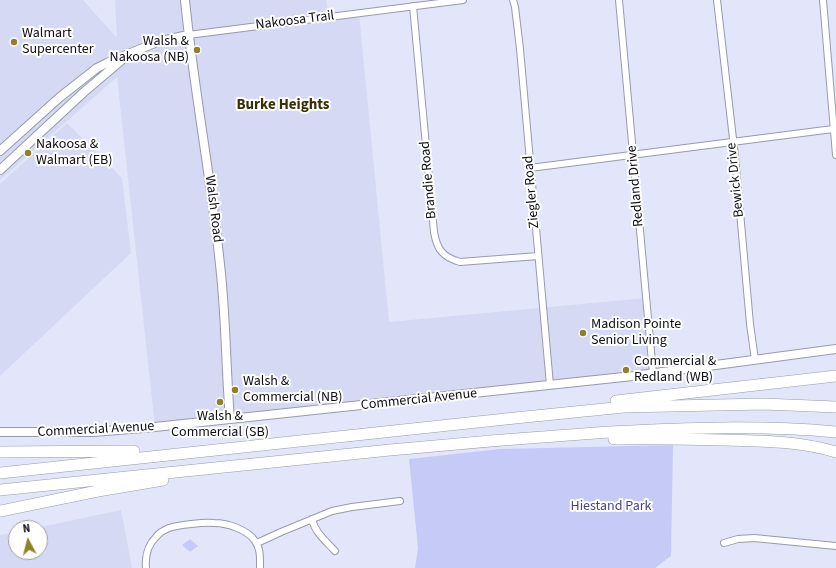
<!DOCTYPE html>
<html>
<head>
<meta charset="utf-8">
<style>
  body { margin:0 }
  #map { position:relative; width:836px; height:568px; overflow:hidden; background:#e3e6fa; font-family:"Source Sans 3",sans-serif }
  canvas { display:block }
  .north { position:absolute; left:8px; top:520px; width:40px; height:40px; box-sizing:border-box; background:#fff; border:1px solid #9e9fa1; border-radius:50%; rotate:353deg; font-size:11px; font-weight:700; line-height:16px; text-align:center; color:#0d0e15 }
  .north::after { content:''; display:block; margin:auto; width:14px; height:18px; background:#908027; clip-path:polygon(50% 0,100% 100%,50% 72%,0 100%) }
</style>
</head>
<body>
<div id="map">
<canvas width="836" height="568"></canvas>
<div class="north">N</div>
</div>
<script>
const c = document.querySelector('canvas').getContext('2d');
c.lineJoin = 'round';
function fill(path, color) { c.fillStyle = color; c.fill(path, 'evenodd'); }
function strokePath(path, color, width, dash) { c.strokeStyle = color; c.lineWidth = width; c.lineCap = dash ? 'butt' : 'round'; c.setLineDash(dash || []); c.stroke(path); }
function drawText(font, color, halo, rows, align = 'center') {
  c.font = font + ' "Source Sans 3",sans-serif'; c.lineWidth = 4; c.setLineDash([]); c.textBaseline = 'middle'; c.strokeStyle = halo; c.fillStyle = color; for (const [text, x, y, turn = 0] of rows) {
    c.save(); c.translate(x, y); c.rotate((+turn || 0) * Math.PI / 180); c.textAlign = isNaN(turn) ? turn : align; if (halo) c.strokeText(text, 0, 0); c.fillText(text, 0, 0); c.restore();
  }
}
fill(new Path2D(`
  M0,0H83L117,38L115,0H326L329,17L359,13L389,322L646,298L653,373L155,427L117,77L0,180Z
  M67,123L122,178L131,253L0,376V184Z
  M121,510L132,568H0V535L16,532V552H40V528H36Z`), '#d5d9f3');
fill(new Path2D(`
  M673,445L671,556L655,568H415L418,548L409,459L500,449Z
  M190,539L198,546L190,552L182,545Z`), '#c5cbf6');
const minor = new Path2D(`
  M513,0L515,7L520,49L550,385
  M619,0L653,373
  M717,0L735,156L750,324L755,360
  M823,0L836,155
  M413,6L434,232C437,250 443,257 460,262L538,256
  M188,35L463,0
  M530,168L833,129
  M312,519C315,533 326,541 335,551
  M257,543L281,532L332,511L352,507L400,501
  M724,543L738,539L754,538L836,546
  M146,568C145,557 148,545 156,537C159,533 164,530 169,528C178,525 204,522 214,523C228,523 248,530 255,541C261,549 260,559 260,568`);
const tertiary = new Path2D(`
  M185,0C194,92 212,182 221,274C226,322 226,371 230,419
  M0,151L60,97L97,68L107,63L157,42L188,35
  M0,170L84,92L123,59
  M0,432H93L155,427L633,376L836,349`);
const motorway = new Path2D(`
  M616,401L836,376
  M614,439C651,438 687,439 724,440C762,441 799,441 836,452
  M0,452L134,451
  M0,473L515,418L624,407L764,404L836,407
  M0,490C130,476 260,464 390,450C463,443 536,437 609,432C684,428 761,425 836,432
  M0,511L98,491L163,480`);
strokePath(minor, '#979aac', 8);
strokePath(tertiary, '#979aac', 10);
strokePath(motorway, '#979aac', 12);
strokePath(minor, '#fff', 6);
strokePath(tertiary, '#fff', 8);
strokePath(motorway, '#fff', 11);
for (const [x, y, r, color] of [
  [14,42,4,"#908027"],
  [197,50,4,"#908027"],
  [28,153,4,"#908027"],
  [583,333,4,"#908027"],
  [626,370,4,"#908027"],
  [235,390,4,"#908027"],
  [220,402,4,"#908027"]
]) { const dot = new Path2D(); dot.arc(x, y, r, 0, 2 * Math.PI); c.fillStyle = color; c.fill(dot); strokePath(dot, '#fff', 1.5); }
drawText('14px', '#0d0e15', '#fff', [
  ["Nakoosa Trail",295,21,-7],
  ["Brandie Road",429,180,-95],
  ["Bewick Drive",736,180,-96],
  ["Redland Drive",636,186,-95],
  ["Ziegler Road",532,192,-95],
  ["Walsh Road",213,209,83],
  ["Commercial Avenue",419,400,-6],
  ["Commercial Avenue",96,430,-3]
]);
drawText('14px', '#0d0e15', '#fff', [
  ["Walmart",22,34],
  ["Supercenter",22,50],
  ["Walsh &",189,42,"right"],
  ["Nakoosa (NB)",189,58,"right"],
  ["Nakoosa &",36,145],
  ["Walmart (EB)",36,161],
  ["Madison Pointe",591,325],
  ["Senior Living",591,341],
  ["Commercial &",634,362],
  ["Redland (WB)",634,378],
  ["Walsh &",243,382],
  ["Commercial (NB)",243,398],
  ["Walsh &",220,417,"center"],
  ["Commercial (SB)",220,433,"center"]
], 'left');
drawText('14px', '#44468d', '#fff', [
  ["Hiestand Park",611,507]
]);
drawText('bold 15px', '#383005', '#fff', [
  ["Burke Heights",283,106]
]);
</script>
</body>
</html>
